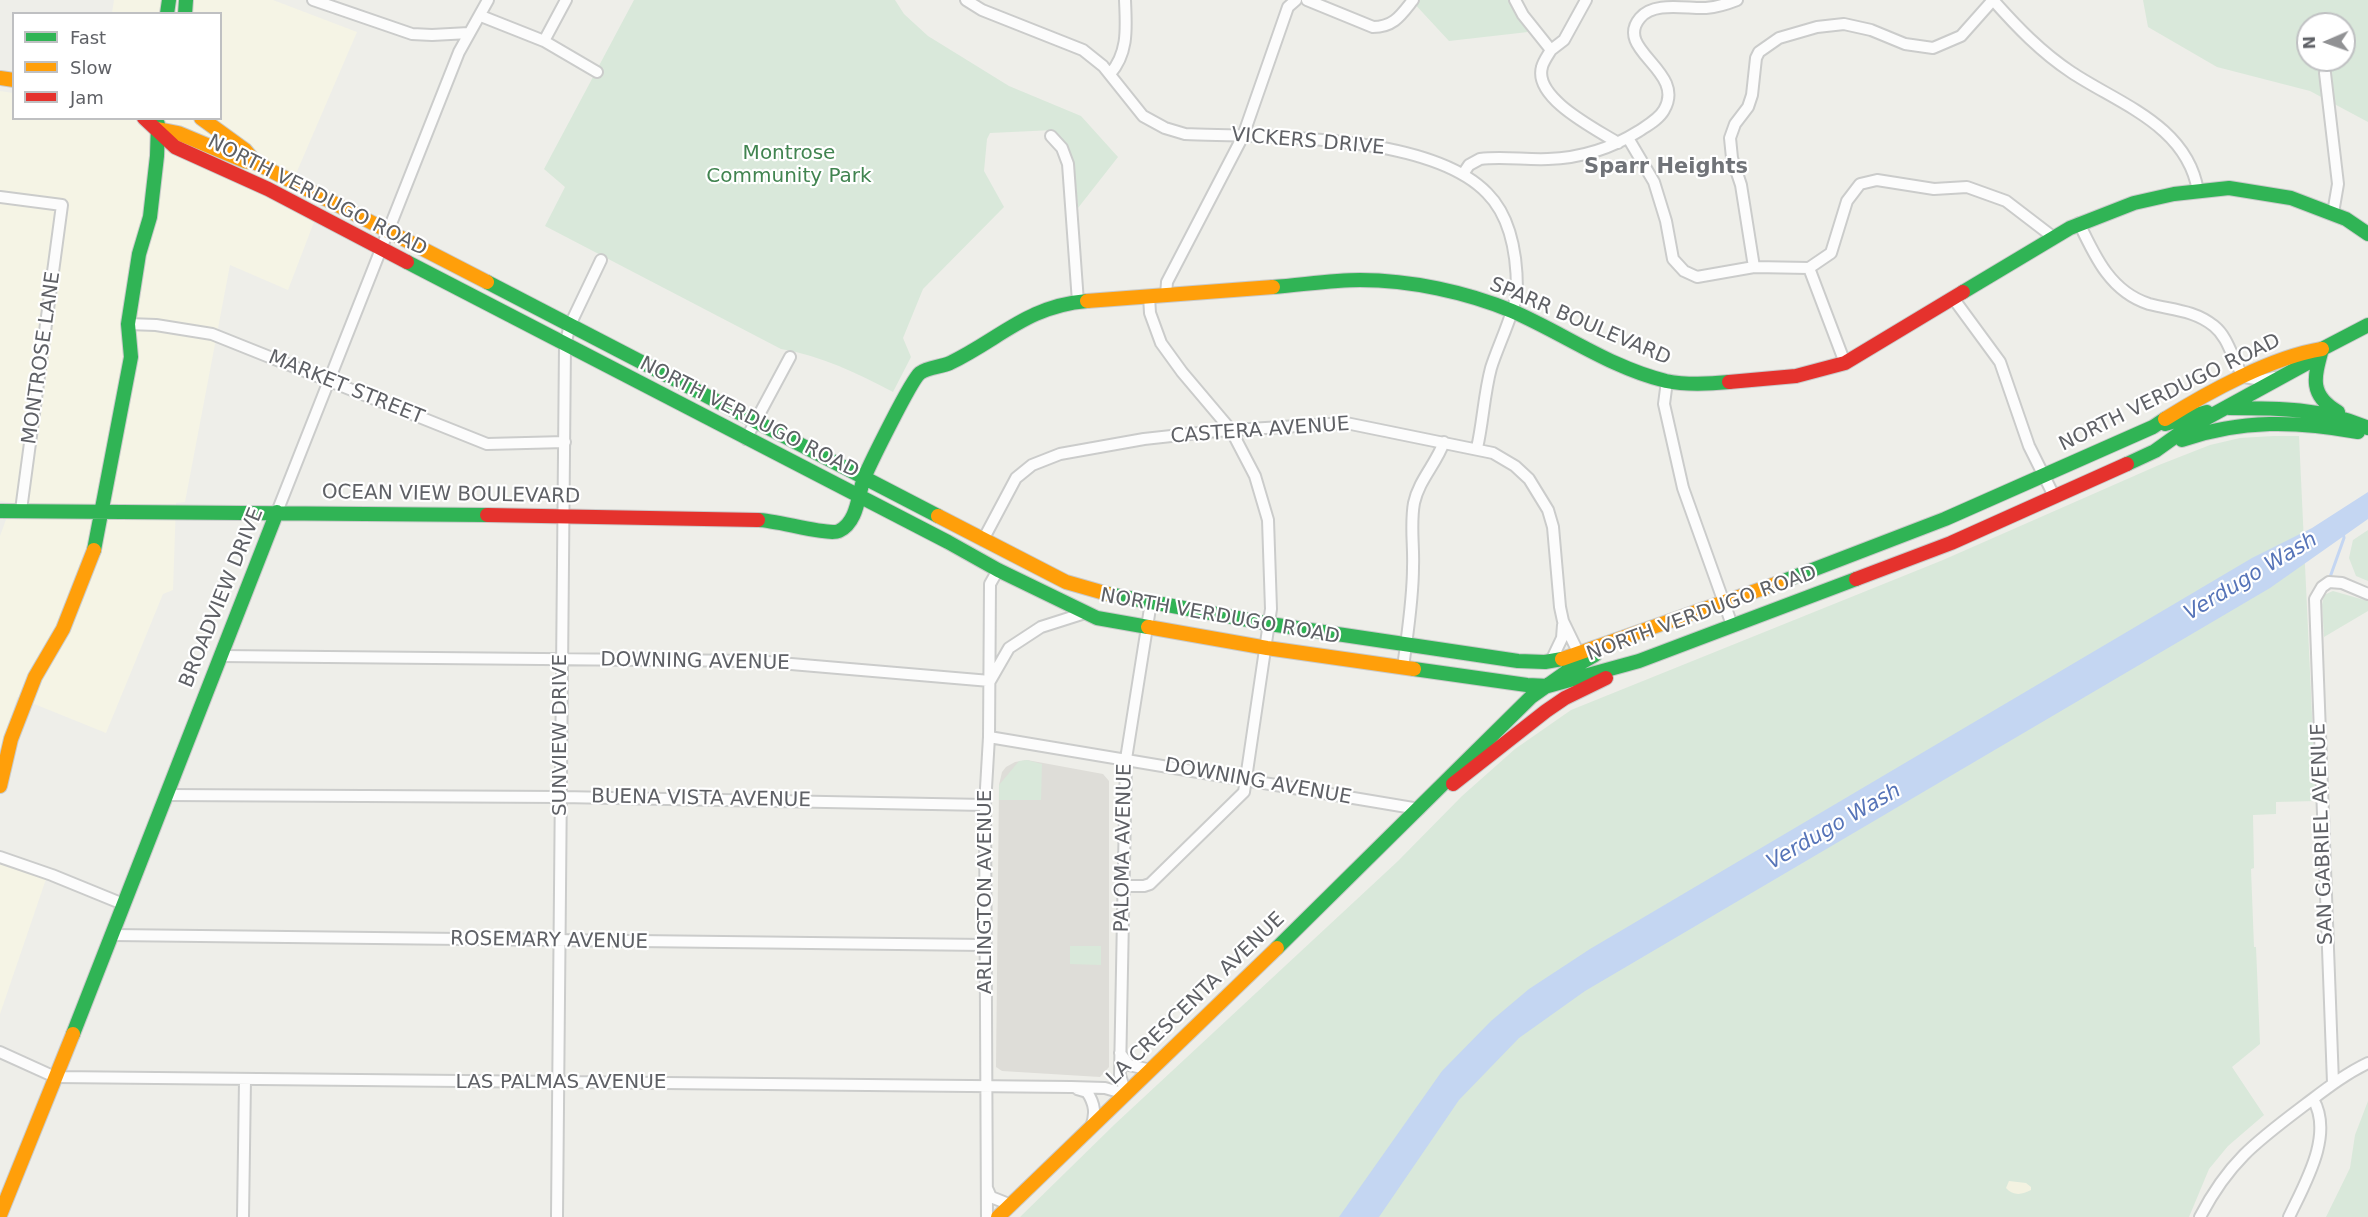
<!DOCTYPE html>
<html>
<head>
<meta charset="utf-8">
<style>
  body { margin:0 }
  #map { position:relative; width:2368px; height:1217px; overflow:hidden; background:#eeeee9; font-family:"DejaVu Sans",sans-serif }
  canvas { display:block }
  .legend { position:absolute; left:12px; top:12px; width:210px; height:108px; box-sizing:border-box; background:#fff; border:2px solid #bfc0c2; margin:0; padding:8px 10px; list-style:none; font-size:18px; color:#5f6166 }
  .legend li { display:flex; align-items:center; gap:12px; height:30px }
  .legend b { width:30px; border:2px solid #bfc0c2 }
  .north { position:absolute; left:2296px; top:12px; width:60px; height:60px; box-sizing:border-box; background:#fff; border:2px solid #bfc0c2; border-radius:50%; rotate:268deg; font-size:16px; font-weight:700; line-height:24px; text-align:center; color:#5f6166 }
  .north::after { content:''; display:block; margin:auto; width:21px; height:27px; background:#919294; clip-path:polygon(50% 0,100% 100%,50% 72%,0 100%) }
</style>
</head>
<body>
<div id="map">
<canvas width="2368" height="1217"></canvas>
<ul class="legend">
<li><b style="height:8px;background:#30b455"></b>Fast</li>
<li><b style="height:8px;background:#ff9f0a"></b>Slow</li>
<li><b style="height:8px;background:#e5322d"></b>Jam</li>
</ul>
<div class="north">N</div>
</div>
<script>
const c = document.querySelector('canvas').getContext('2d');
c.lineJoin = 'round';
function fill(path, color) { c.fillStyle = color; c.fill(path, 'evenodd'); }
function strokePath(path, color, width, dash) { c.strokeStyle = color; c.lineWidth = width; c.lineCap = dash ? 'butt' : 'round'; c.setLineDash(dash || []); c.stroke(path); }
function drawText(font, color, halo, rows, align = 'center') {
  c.font = font + ' "DejaVu Sans",sans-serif'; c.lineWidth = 4.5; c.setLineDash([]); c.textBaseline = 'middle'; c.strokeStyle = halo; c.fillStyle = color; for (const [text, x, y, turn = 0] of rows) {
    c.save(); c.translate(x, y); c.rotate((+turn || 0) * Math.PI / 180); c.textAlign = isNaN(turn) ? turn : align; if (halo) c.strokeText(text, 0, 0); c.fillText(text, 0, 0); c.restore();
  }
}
fill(new Path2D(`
  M114,0H273L357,32L283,204L314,222L288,290L230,265L185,502L176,503L173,590L163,594L106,733L17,697L0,756V536L12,503L0,501V91L13,93L14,118H220V14L112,13Z
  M0,861L46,879L0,1014Z`), '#f5f4e5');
fill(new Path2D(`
  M1027,760L1103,774L1109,781V1067L1100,1077L1002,1071L996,1067L999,785L1002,772L1006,767L1015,762Z`), '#deddd8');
fill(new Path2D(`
  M634,0H895L904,14L928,36L1009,86L1081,116L1118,157L1078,208C1075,176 1076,154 1054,130L990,133L987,139L984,171L1004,207L923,289L903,338L911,357L893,392C857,373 822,356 781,349L545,226L565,187L544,169Z
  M1411,0H1509L1528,32L1449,41Z
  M2143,0H2368V122L2310,91L2217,67L2148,27ZM2308,24H2344V60H2308Z
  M2273,436H2299L2316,801L2276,802V814L2253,815L2254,868L2251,869L2254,947H2256L2260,1044L2232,1067L2264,1115L2228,1146L2209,1169L2189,1217H1020L1115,1124L1398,861L1462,796L1515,749L1571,710L1943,560L2159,465L2210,445L2240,438Z
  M2368,530V581L2356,576L2349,558L2353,540Z
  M2333,591L2368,601V611L2324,637L2322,605L2324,595Z
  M1027,760L1042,764L1041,800H999V785L1019,761Z
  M1070,946H1101V965L1070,964Z
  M2368,1101V1217H2326L2350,1168L2355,1135Z`), '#d9e8da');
fill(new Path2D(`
  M2009,1181L2026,1183L2031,1187V1190C2022,1195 2013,1196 2006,1188Z`), '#f3f2e1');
fill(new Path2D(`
  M2368,492V519L2270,588L1585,991L1519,1038L1459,1100L1379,1217H1339L1442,1071L1491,1021L1529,989L1590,949L2252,558L2312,528Z`), '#c4d6f2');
strokePath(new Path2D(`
  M2329,580L2344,538L2343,532`), '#c4d6f2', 3);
const street = new Path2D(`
  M313,0L412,34L432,35L469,33
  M966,0L982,10L1083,50L1103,66L1143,116L1165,128L1185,134C1266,137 1429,133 1487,193C1512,218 1517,256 1517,290C1516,309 1497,348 1491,368C1484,394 1483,422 1477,448
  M1307,0L1373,27C1394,27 1401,15 1413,0
  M1515,0L1523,15L1551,50C1548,55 1543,62 1542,67C1533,98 1596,129 1618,143
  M481,16L544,41L597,72
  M544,41L566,0
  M1551,50L1564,40L1586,0
  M2325,73L2338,184L2333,213
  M1110,74C1129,52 1126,27 1125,0
  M1051,136L1062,148L1068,164L1078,302
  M1628,138L1654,182L1666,221L1673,259L1684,271L1697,277L1754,267L1809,268L1831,253L1847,201L1860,184L1877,180L1934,189L1967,187L2006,201L2053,237
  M1463,174L1469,165L1480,159C1502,156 1525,160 1548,159C1581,158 1612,148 1639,131C1648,125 1659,119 1664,110C1687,71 1613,50 1640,18C1654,1 1686,9 1706,8C1717,7 1727,4 1737,0
  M0,197L62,205L21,510
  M2079,223C2095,257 2111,292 2149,304C2172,310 2194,310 2214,326C2230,339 2232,361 2244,377L2262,380L2274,377
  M1754,267L1741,185L1732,158L1730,138L1735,124L1748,107L1752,95L1756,58L1759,52L1779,38L1817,27L1844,24L1871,30L1905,44L1933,48L1961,36L1993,0C2017,27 2041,52 2071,72C2119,104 2187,125 2198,191
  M1809,268L1845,363
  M1166,295L1167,282L1243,136L1288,7L1296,0
  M1953,298L2000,362L2029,446L2054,496
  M128,324L156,325L212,334L487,444L565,442
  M1667,381L1664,404L1683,488L1732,625
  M746,439L790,357
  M277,512L459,52L488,0
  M983,540L1016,478L1032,465L1060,454L1144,439L1217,431L1346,423L1493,453L1515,466L1529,479L1548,510L1553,527L1560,607L1563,621L1579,654
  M220,656L756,661L990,681L1009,648L1041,627L1085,613
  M1551,661L1562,638L1563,625
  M1403,668C1407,635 1413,601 1413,567C1414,546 1410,525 1414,503C1419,480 1436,464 1444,442
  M989,737L1419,809
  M166,795L561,797L985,805
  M0,857L52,875L123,904
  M1123,886H1144L1150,884L1244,792L1271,609L1268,520L1255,476L1231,430L1182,372L1161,343L1150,313L1149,296
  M113,935L985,945
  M0,1052L55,1077L1071,1087L1105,1088L1126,1094
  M1120,1053L1129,1065L1151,1070
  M2333,1083L2315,599L2322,587L2329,582L2342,583L2368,594
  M1077,1089L1087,1092C1095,1104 1096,1114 1091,1127
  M1126,1094L1120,1075L1126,759L1151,602
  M987,1188L991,1197L1011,1205
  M243,1217L245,1080
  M557,1217L565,345L570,325L601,260
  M987,1217L985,805L989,737L990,584L998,570
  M2200,1217C2229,1161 2257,1141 2306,1104C2326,1089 2345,1074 2368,1063
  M2289,1217C2305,1183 2334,1135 2313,1099`);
const fast = new Path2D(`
  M167,14L169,0
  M185,14L186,0
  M407,262L948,542L998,570L1097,618L1148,627
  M487,282L938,516
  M1273,287C1302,285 1331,280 1360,280C1410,280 1466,292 1512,311C1563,333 1611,368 1666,381C1686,385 1709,384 1729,382
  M1963,292L2070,228L2134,203L2174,194L2229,188L2291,198L2346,219L2368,234
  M2322,349C2314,378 2309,395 2338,412
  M2229,408C2277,408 2323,408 2368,428
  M2165,424L2207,412
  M2182,440C2241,419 2298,421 2358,432
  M2127,464L2155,451L2183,431L2309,362L2322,349L2368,325
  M0,511L487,515
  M758,520C776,520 828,536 839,531C858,522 858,494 864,478C870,464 911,380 920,373C928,367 941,367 950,363C1000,339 1027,306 1087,301
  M94,550L131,357L128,324L139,254L150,217L157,156L158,124
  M1781,582L1945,519L2153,427L2165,419
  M1108,594L1270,624L1518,661L1545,662L1562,659
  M1414,669L1527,685L1548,686L1639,661L1856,579
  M1277,948L1531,697L1572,668L1595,655
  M73,1034L277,512`);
const slow = new Path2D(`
  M0,78L14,80
  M201,118L245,150L256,163
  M158,129L178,133L245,161L256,163L487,282
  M1087,301L1273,287
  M2165,419C2208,392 2272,357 2322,349
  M938,516L1066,582L1108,594
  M1148,627L1267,648L1414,669
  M1562,659L1781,582
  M0,786L11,739L35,677L63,629L94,550
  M0,1215L73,1034
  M998,1217L1277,948`);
const jam = new Path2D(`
  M144,118L175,147L268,189L407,262
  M1729,382L1796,376L1845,363L1963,292
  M487,515L758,520
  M1856,579L1951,543L2127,464
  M1453,784L1546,711L1565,698L1606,678`);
strokePath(street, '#cbcccb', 14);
strokePath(fast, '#c9caca', 16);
strokePath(slow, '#c9caca', 16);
strokePath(jam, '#c9caca', 16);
strokePath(street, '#fcfcfc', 10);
strokePath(fast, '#30b455', 14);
strokePath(slow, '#ff9f0a', 14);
strokePath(jam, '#e5322d', 14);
drawText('20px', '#5f6166', '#fff', [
  ["VICKERS DRIVE",1308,142,5],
  ["NORTH VERDUGO ROAD",317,196,27],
  ["SPARR BOULEVARD",1580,322,23],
  ["MONTROSE LANE",42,358,-82],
  ["MARKET STREET",346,388,22],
  ["NORTH VERDUGO ROAD",2170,393,-26],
  ["NORTH VERDUGO ROAD",749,418,27],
  ["CASTERA AVENUE",1260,431,-4],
  ["OCEAN VIEW BOULEVARD",451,495,1],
  ["BROADVIEW DRIVE",222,598,-68],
  ["NORTH VERDUGO ROAD",1702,614,-20],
  ["NORTH VERDUGO ROAD",1220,617,10],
  ["DOWNING AVENUE",695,662,1],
  ["SUNVIEW DRIVE",561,735,-90],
  ["DOWNING AVENUE",1258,782,10],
  ["BUENA VISTA AVENUE",701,799,1],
  ["SAN GABRIEL AVENUE",2323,834,-92],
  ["PALOMA AVENUE",1124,848,-89],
  ["ARLINGTON AVENUE",986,892,-90],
  ["ROSEMARY AVENUE",549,941,1],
  ["LA CRESCENTA AVENUE",1196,999,-44],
  ["LAS PALMAS AVENUE",561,1083]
]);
drawText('20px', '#418450', '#fff', [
  ["Montrose",789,154],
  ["Community Park",789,177]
]);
drawText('bold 21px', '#707378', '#fff', [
  ["Sparr Heights",1666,168]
]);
drawText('italic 21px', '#5674b8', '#fff', [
  ["Verdugo Wash",2251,577,-31],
  ["Verdugo Wash",1834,827,-30]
]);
</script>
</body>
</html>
